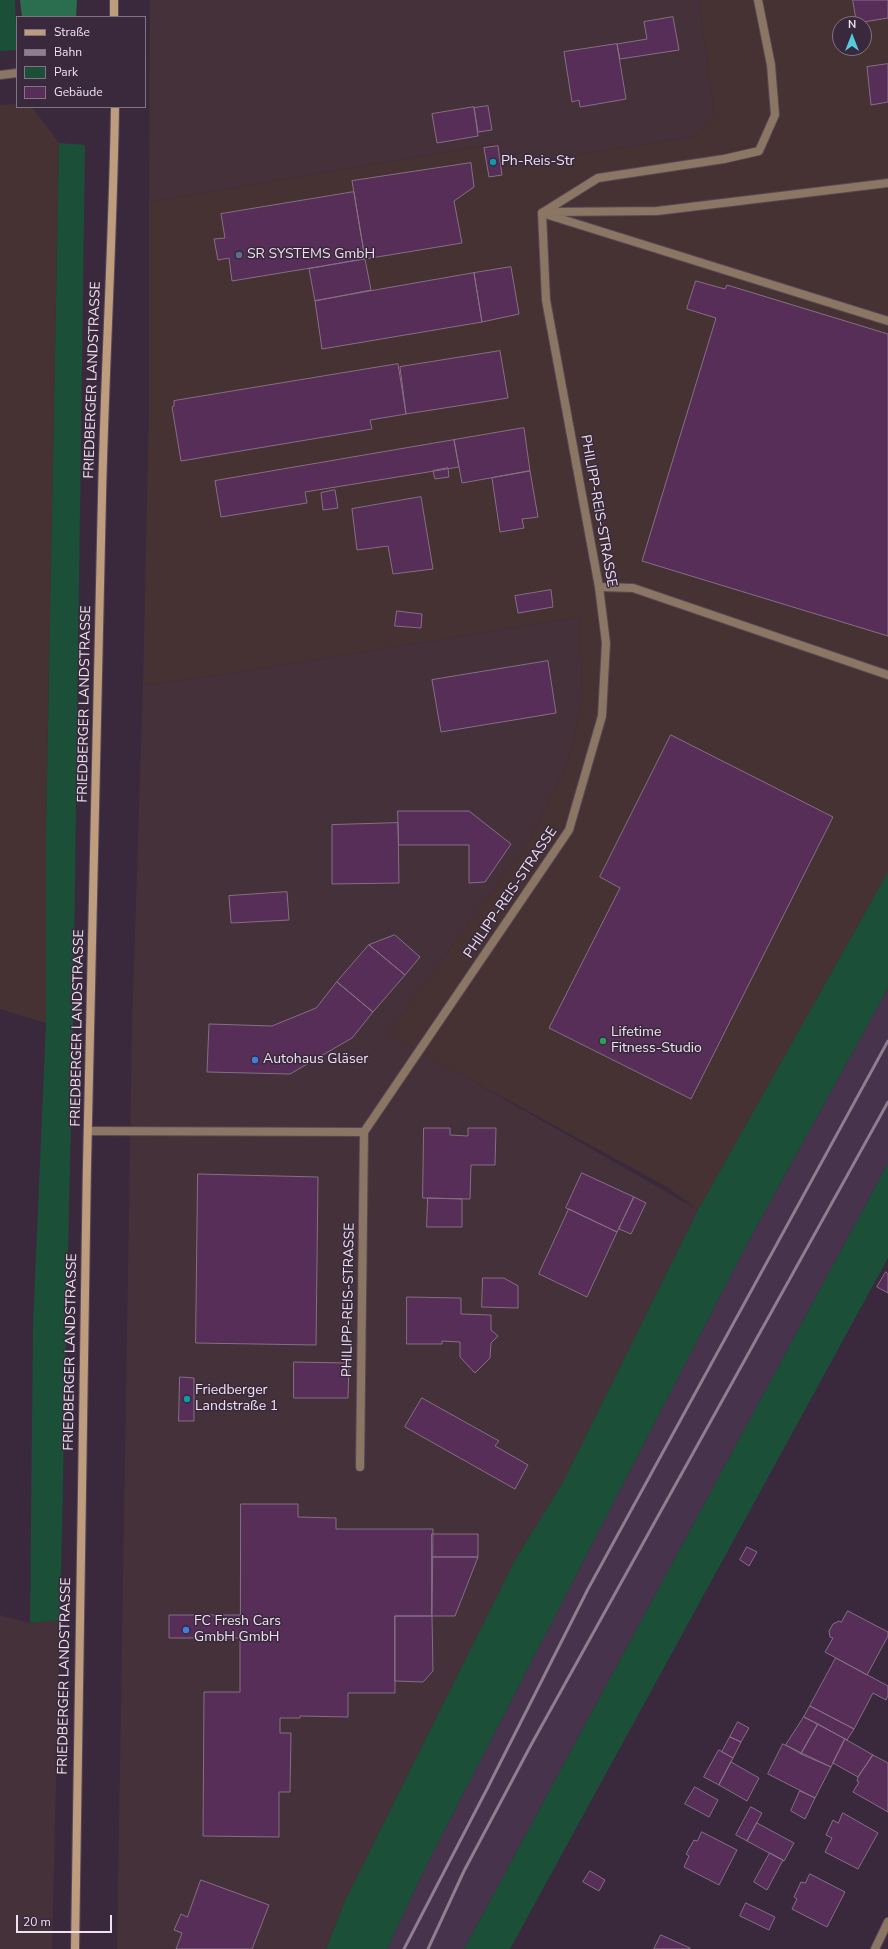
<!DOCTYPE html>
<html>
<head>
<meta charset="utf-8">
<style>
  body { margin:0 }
  #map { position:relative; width:888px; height:1949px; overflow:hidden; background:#3a293d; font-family:"Nunito Sans",sans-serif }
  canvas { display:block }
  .legend { position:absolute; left:16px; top:16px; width:130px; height:92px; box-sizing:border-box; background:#3a293d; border:1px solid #827384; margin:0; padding:5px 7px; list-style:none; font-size:12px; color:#ede2ef }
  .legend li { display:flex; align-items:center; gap:8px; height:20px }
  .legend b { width:20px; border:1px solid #827384 }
  .north { position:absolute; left:832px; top:16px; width:40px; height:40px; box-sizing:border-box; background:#3a293d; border:1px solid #827384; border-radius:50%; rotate:0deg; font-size:11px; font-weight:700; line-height:16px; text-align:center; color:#ede2ef }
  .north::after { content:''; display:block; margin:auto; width:14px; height:18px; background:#54cade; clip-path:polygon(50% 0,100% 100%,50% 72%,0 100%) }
  .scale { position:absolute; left:16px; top:1915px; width:96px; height:18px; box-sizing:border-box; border:2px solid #ede2ef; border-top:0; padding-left:5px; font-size:12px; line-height:14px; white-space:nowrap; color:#ede2ef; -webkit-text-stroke:3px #3a293d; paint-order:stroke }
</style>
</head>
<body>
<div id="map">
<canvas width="888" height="1949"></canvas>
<ul class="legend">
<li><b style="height:5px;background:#bd9d7d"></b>Straße</li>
<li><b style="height:5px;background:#8d7f90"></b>Bahn</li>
<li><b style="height:11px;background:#1b4f37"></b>Park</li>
<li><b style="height:11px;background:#562e58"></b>Gebäude</li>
</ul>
<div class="north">N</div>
<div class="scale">20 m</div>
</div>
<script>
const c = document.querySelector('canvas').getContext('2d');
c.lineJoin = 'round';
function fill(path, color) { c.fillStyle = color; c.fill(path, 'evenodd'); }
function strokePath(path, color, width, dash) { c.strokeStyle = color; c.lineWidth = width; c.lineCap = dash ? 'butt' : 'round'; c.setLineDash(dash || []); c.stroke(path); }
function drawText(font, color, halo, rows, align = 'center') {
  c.font = font + ' "Nunito Sans",sans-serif'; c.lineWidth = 3; c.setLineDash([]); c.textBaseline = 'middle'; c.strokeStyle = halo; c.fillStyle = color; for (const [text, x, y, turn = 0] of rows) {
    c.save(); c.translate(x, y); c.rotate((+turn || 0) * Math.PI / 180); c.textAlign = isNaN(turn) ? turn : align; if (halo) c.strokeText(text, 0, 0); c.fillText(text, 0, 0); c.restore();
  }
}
fill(new Path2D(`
  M150,0H699L714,114L697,136L504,166L499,143L149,202Z
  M580,617L582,697L575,737L562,775L532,836L389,1033L698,1210L562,1484L515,1560L345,1901L326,1949H117L132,1025L143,685L220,675Z
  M0,1615L30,1623L60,1620L52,1949H0Z`), '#443139');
fill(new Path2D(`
  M699,0H888V872L698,1210L667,1187L431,1058L389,1033L532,836L562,775L575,737L582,697L580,617L220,675L143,685L149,409V202L500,143L505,166L697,136L714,114ZM840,24H864V48H840Z
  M17,104V107H32L59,143L46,830V1023L0,1009V105Z`), '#463133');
fill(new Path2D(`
  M888,988V1163L464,1949H387L428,1862L748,1242Z`), '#47334b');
fill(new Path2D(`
  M0,0H15L17,50L0,51Z
  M59,143L85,145L73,1025L60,1620L30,1623L33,1324L46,1023V830Z
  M888,872V988L748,1242L428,1862L387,1949H326L345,1901L515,1560L562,1484L698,1210Z
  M888,1163V1258L510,1949H464Z`), '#1b4f37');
fill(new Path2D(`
  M20,0H77L76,17H22Z`), '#2b6e4f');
const building = new Path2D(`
  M853,0H888V18L857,23Z
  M673,17L679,50L620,59L617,44L647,39L644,22Z
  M617,44L626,99L580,107L579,100L572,102L564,52Z
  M888,64V102L871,105L867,67Z
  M488,106L492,130L478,132L474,108Z
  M474,107L478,136L437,143L432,114Z
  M498,146L502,175L489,177L484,148Z
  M471,163L474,187L454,201L462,243L365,259L352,181Z
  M354,192L365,259L232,281L229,258L218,260L214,239L225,238L221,214Z
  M365,259L371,290L315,301L309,269Z
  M511,267L519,314L482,322L474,273Z
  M474,273L482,322L322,349L315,301Z
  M696,281L725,289L727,285L888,334V636L642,561L716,318L687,309Z
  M500,351L508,398L406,414L400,367Z
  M398,364L406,414L370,420L372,429L181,461L172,407L174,406V401Z
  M524,428L530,471L462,483L454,440Z
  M454,440L459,467L305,492L307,503L221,517L215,481Z
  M448,468L449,477L435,479L433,471Z
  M530,471L538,517L522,519L524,528L500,532L492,478Z
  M335,490L338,508L323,510L321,493Z
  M421,497L433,569L393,574L388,546L357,550L352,509Z
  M551,590L553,607L518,613L515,596Z
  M397,611L422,614L421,628L395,626Z
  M548,661L556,713L441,732L432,680Z
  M671,735L833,817L691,1099L549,1028L620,888L600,877Z
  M398,811H469L511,844L485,882L469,883V845H399Z
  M398,823L399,883L332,884V825Z
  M287,892L289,920L231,923L229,896Z
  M395,935L420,957L405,975L369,945Z
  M369,945L405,975L373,1012L337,982Z
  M337,982L373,1012L352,1038L290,1074L207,1072L209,1024L272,1026L316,1008Z
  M424,1128H450V1135L468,1136V1128H496L495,1165H471L470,1199L423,1198Z
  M582,1173L634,1197L617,1232L566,1208Z
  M198,1174L318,1177L316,1345L196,1343Z
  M634,1197L646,1203L631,1234L619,1229Z
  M428,1198L462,1199V1227H427Z
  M569,1209L617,1232L587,1297L539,1274Z
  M886,1272L888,1274V1293L877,1287Z
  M483,1278H504L518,1286V1308L482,1307Z
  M407,1297L461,1298V1314L491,1315V1330L498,1336L491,1343L490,1358L475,1373L460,1357V1342L442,1341V1344H407Z
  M294,1362L349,1363L348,1398H294Z
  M180,1377L194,1378V1421H179Z
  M422,1398L499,1441L495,1446L528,1465L515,1489L405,1427Z
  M241,1504H298V1517L336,1518V1529H433L432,1616H395V1693H348V1717L300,1716V1718H280V1733H291L290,1792H279V1837L203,1836L204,1692H240V1638H169V1615H240Z
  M432,1534H478V1557H432Z
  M747,1547L757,1552L749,1566L740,1560Z
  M432,1557H478L455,1616H432Z
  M848,1611L888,1632V1636L867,1675L825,1652L833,1638L830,1637L829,1631L833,1624L839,1621L841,1622Z
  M395,1616H432L433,1671L423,1682L395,1681Z
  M836,1658L888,1686V1695L886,1700L873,1693L854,1729L810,1706Z
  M810,1706L854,1729L847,1740L804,1717Z
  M804,1717L818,1724L801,1754L786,1745Z
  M738,1722L749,1728L741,1742L730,1737Z
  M818,1724L845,1739L831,1767L801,1754Z
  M730,1737L741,1742L733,1758L722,1752Z
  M845,1739L873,1755L858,1777L833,1763Z
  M783,1744L831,1767L815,1798L768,1774Z
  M719,1750L733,1758L719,1785L704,1777Z
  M873,1755L888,1763V1812L853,1792L859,1782L857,1781L858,1777Z
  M731,1762L759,1778L747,1801L719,1785Z
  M695,1787L718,1800L709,1817L685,1804Z
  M800,1791L815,1798L805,1819L791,1811Z
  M751,1807L762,1813L747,1841L736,1835Z
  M843,1813L878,1833L858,1869L825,1852L832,1838L826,1835L833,1820L838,1823Z
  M757,1823L794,1843L784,1861L747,1841Z
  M702,1832L737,1850L719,1885L684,1867L689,1856L686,1854L694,1840L697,1841Z
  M770,1853L783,1860L767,1890L754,1882Z
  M590,1871L605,1880L599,1891L583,1882Z
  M810,1874L845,1892L827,1927L792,1909L797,1899L794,1897L801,1882L805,1883Z
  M201,1880L269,1905L252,1949H176L182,1933L174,1930L181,1914L187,1917Z
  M746,1903L775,1917L769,1930L740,1916Z
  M661,1935L690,1948V1949H654Z`);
fill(building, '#562e58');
strokePath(building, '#846f84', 1);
const lane = new Path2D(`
  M0,75L17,73
  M551,212L657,211L888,183
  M542,213L888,321
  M599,587L633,588L888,675`);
const street = new Path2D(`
  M89,1131L364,1132L569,830L602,716L606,643L599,587L546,300L542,213L598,178L724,159L759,151L775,115L771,65L758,0
  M360,1467L364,1132
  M875,1949L888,1922`);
const secondary = new Path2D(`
  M114,0V17
  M75,1949C80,1465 90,980 102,496C105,366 113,237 115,107`);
strokePath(lane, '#574759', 10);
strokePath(street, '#574759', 10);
strokePath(secondary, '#574759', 10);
strokePath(lane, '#8a7662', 8);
strokePath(street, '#8a7662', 8);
strokePath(secondary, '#bd9d7d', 8);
strokePath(new Path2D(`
  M404,1949L487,1789L588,1589L888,1041
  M428,1949L464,1871L531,1745L888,1102`), '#8d7f90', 3);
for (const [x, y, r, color] of [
  [493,162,4,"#0f9aa8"],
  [239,255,4,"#5c6f8a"],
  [603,1041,4,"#2e9e5b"],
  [255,1060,4,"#3f7fe0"],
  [187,1399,4,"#0f9aa8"],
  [186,1630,4,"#3f7fe0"]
]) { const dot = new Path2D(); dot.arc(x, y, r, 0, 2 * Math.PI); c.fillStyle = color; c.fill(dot); strokePath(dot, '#3a293d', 1.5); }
drawText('14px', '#ede2ef', '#3a293d', [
  ["Ph-Reis-Str",501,162],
  ["SR SYSTEMS GmbH",247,255],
  ["Lifetime",611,1033],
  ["Fitness-Studio",611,1049],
  ["Autohaus Gläser",263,1060],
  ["Friedberger",195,1391],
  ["Landstraße 1",195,1407],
  ["FC Fresh Cars",194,1622],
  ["GmbH GmbH",194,1638]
], 'left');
drawText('14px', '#ede2ef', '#3a293d', [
  ["FRIEDBERGER LANDSTRASSE",93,380,-88],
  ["PHILIPP-REIS-STRASSE",598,511,80],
  ["FRIEDBERGER LANDSTRASSE",85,704,-89],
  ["PHILIPP-REIS-STRASSE",511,893,-56],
  ["FRIEDBERGER LANDSTRASSE",78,1028,-89],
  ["PHILIPP-REIS-STRASSE",349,1300,-89],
  ["FRIEDBERGER LANDSTRASSE",71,1352,-89],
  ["FRIEDBERGER LANDSTRASSE",65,1676,-89]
]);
</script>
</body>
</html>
